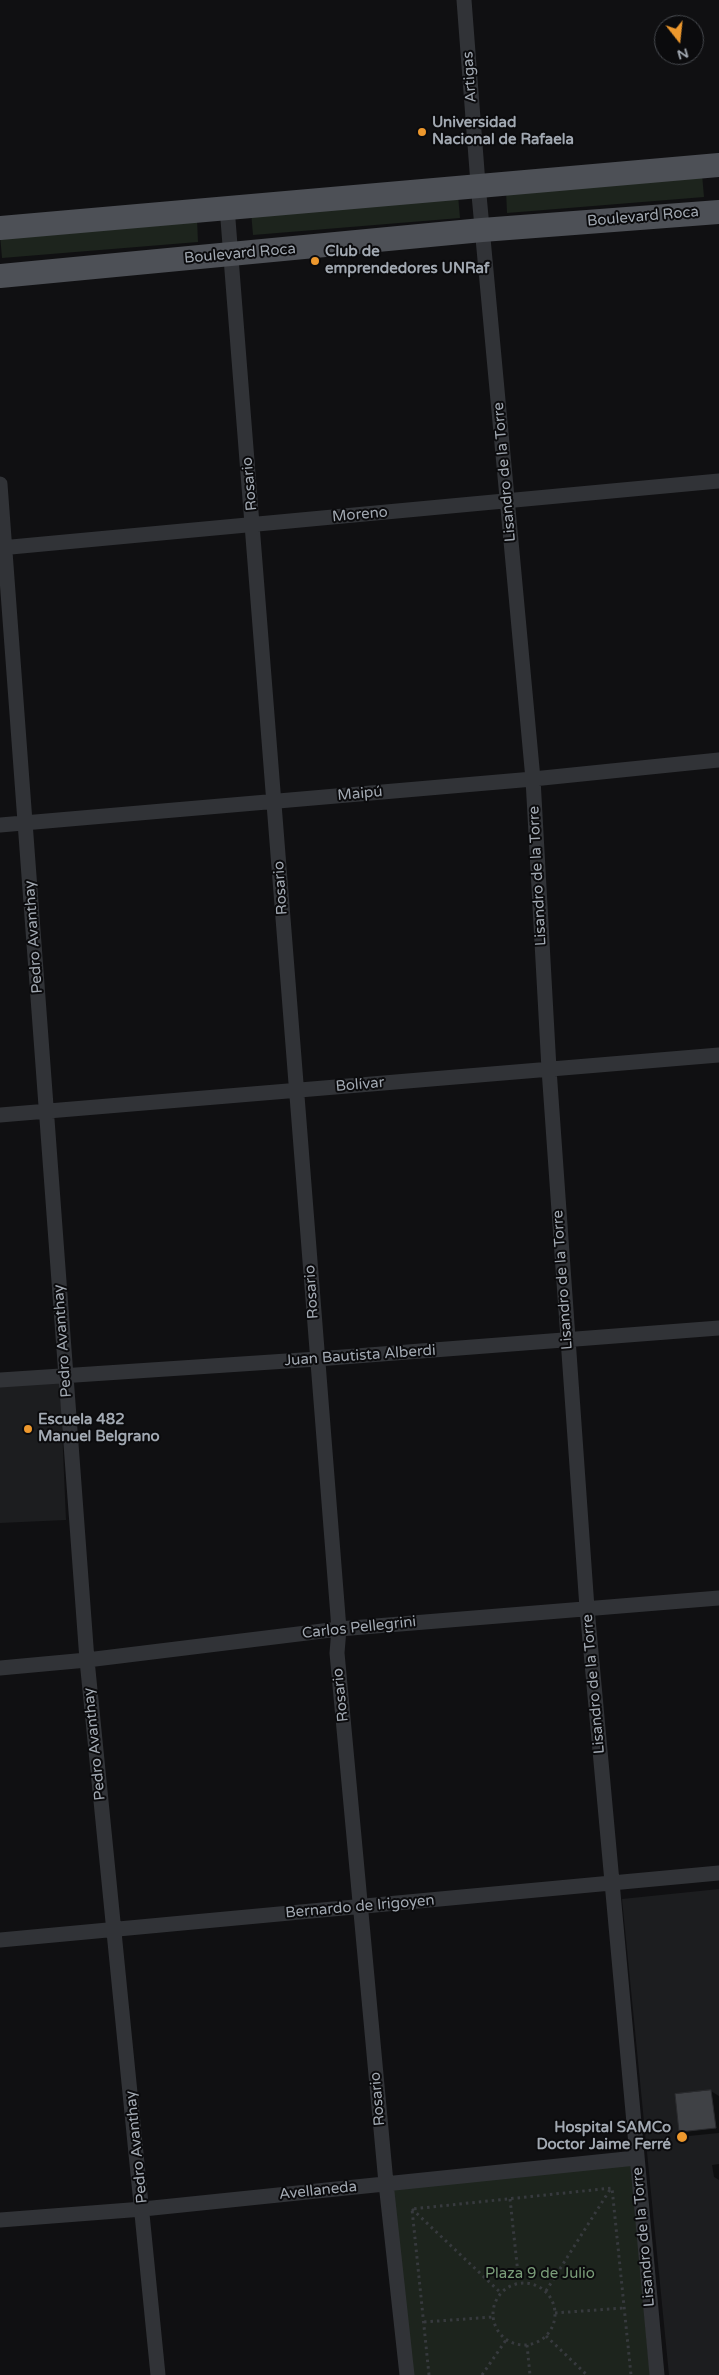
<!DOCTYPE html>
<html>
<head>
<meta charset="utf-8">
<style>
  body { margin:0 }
  #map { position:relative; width:719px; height:2375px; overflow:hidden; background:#101012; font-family:"Varela Round",sans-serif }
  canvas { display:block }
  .north { position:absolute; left:654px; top:15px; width:50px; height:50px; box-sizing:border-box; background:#0b0b0d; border:1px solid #474a4f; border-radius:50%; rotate:164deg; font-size:14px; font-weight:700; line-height:20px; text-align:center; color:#a2a9b2 }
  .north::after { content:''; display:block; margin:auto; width:18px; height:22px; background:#ed982d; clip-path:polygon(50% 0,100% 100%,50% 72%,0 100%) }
</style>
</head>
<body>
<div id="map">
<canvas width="719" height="2375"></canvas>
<div class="north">N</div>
</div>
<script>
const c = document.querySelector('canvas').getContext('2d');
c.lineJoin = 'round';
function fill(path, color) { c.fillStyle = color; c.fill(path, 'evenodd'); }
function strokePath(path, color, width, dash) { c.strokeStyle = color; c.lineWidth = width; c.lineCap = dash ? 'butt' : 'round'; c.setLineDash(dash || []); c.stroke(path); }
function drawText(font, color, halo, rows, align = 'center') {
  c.font = font + ' "Varela Round",sans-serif'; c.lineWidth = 4; c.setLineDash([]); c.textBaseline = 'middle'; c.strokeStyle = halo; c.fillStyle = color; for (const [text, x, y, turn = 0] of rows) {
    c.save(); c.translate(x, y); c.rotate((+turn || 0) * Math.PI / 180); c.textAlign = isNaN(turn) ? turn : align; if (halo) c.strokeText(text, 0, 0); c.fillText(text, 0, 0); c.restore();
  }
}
fill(new Path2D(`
  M60,1382L66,1520L0,1523V1383Z
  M719,1889V2375H669L622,1899Z`), '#1c1d1f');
fill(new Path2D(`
  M702,174L704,197L507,213L506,190Z
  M458,195L460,218L253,235L251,212Z
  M197,219L198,242L2,258L0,235Z
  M631,2164L650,2375H411L392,2187Z`), '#1d241d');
fill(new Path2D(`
  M711,2091L719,2096V2133L689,2136L680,2131Z
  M719,2164V2180L714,2177L712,2165Z`), '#0007');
const building = new Path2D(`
  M711,2090L716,2128L679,2132L675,2094Z`);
fill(building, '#3f4145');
strokePath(building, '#2a2b2e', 1);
strokePath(new Path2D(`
  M510,2199L519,2283
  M412,2209L501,2293
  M493 2314a31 31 0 1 1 62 0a31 31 0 1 1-62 0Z
  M546,2291L611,2188
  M555,2313L624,2308
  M424,2322L493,2317
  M546,2336L587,2375
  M527,2345L530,2375
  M429,2375L412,2209L612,2188L631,2375
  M482,2375L506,2340`), '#373a3e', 3, [2.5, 4]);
strokePath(new Path2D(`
  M464,0L478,184L533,779L549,1069L587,1608L657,2375
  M227,207L339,1629L337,1653L386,2183L407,2375
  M0,484L87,1660L158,2375
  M0,548L719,481
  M0,825L533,779L719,760
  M0,1115L719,1055
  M0,1380L317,1359L719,1328
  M0,1668L87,1660L339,1629L719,1598
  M0,1940L719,1873
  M0,2220L143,2209L636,2158`), '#313337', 15);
strokePath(new Path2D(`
  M0,228L719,165
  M0,276L482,230L719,212`), '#4d5056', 24);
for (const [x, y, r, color] of [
  [422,132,5,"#ed982d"],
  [315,261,5,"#ed982d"],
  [28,1429,5,"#ed982d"],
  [682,2137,6,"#ed982d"]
]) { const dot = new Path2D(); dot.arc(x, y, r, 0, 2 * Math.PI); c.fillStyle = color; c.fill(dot); strokePath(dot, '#0b0b0d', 2); }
drawText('15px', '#a2a9b2', '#0b0b0d', [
  ["Artigas",470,77,-94],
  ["Boulevard Roca",643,217,-5],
  ["Boulevard Roca",240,254,-5],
  ["Lisandro de la Torre",505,472,-95],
  ["Rosario",250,484,-95],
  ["Moreno",360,515,-5],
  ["Maipú",360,794,-5],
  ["Lisandro de la Torre",538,876,-93],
  ["Rosario",281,888,-94],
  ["Pedro Avanthay",34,937,-94],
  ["Bolívar",360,1085,-5],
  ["Lisandro de la Torre",563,1280,-94],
  ["Rosario",312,1292,-94],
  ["Pedro Avanthay",63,1341,-94],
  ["Juan Bautista Alberdi",360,1356,-4],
  ["Carlos Pellegrini",359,1628,-6],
  ["Lisandro de la Torre",594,1684,-95],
  ["Rosario",341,1695,-96],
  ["Pedro Avanthay",95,1744,-96],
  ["Bernardo de Irigoyen",360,1907,-5],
  ["Rosario",378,2099,-95],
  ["Pedro Avanthay",137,2147,-96],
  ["Avellaneda",318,2191,-6],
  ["Lisandro de la Torre",644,2237,-95]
]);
drawText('bold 15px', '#a2a9b2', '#0b0b0d', [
  ["Universidad",432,123],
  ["Nacional de Rafaela",432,140],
  ["Club de",325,252],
  ["emprendedores UNRaf",325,269],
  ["Escuela 482",38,1420],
  ["Manuel Belgrano",38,1437],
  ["Hospital SAMCo",671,2128,"right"],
  ["Doctor Jaime Ferré",671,2145,"right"]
], 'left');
drawText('15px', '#7a9d79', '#0b0b0d', [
  ["Plaza 9 de Julio",540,2274]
]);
</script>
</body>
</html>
